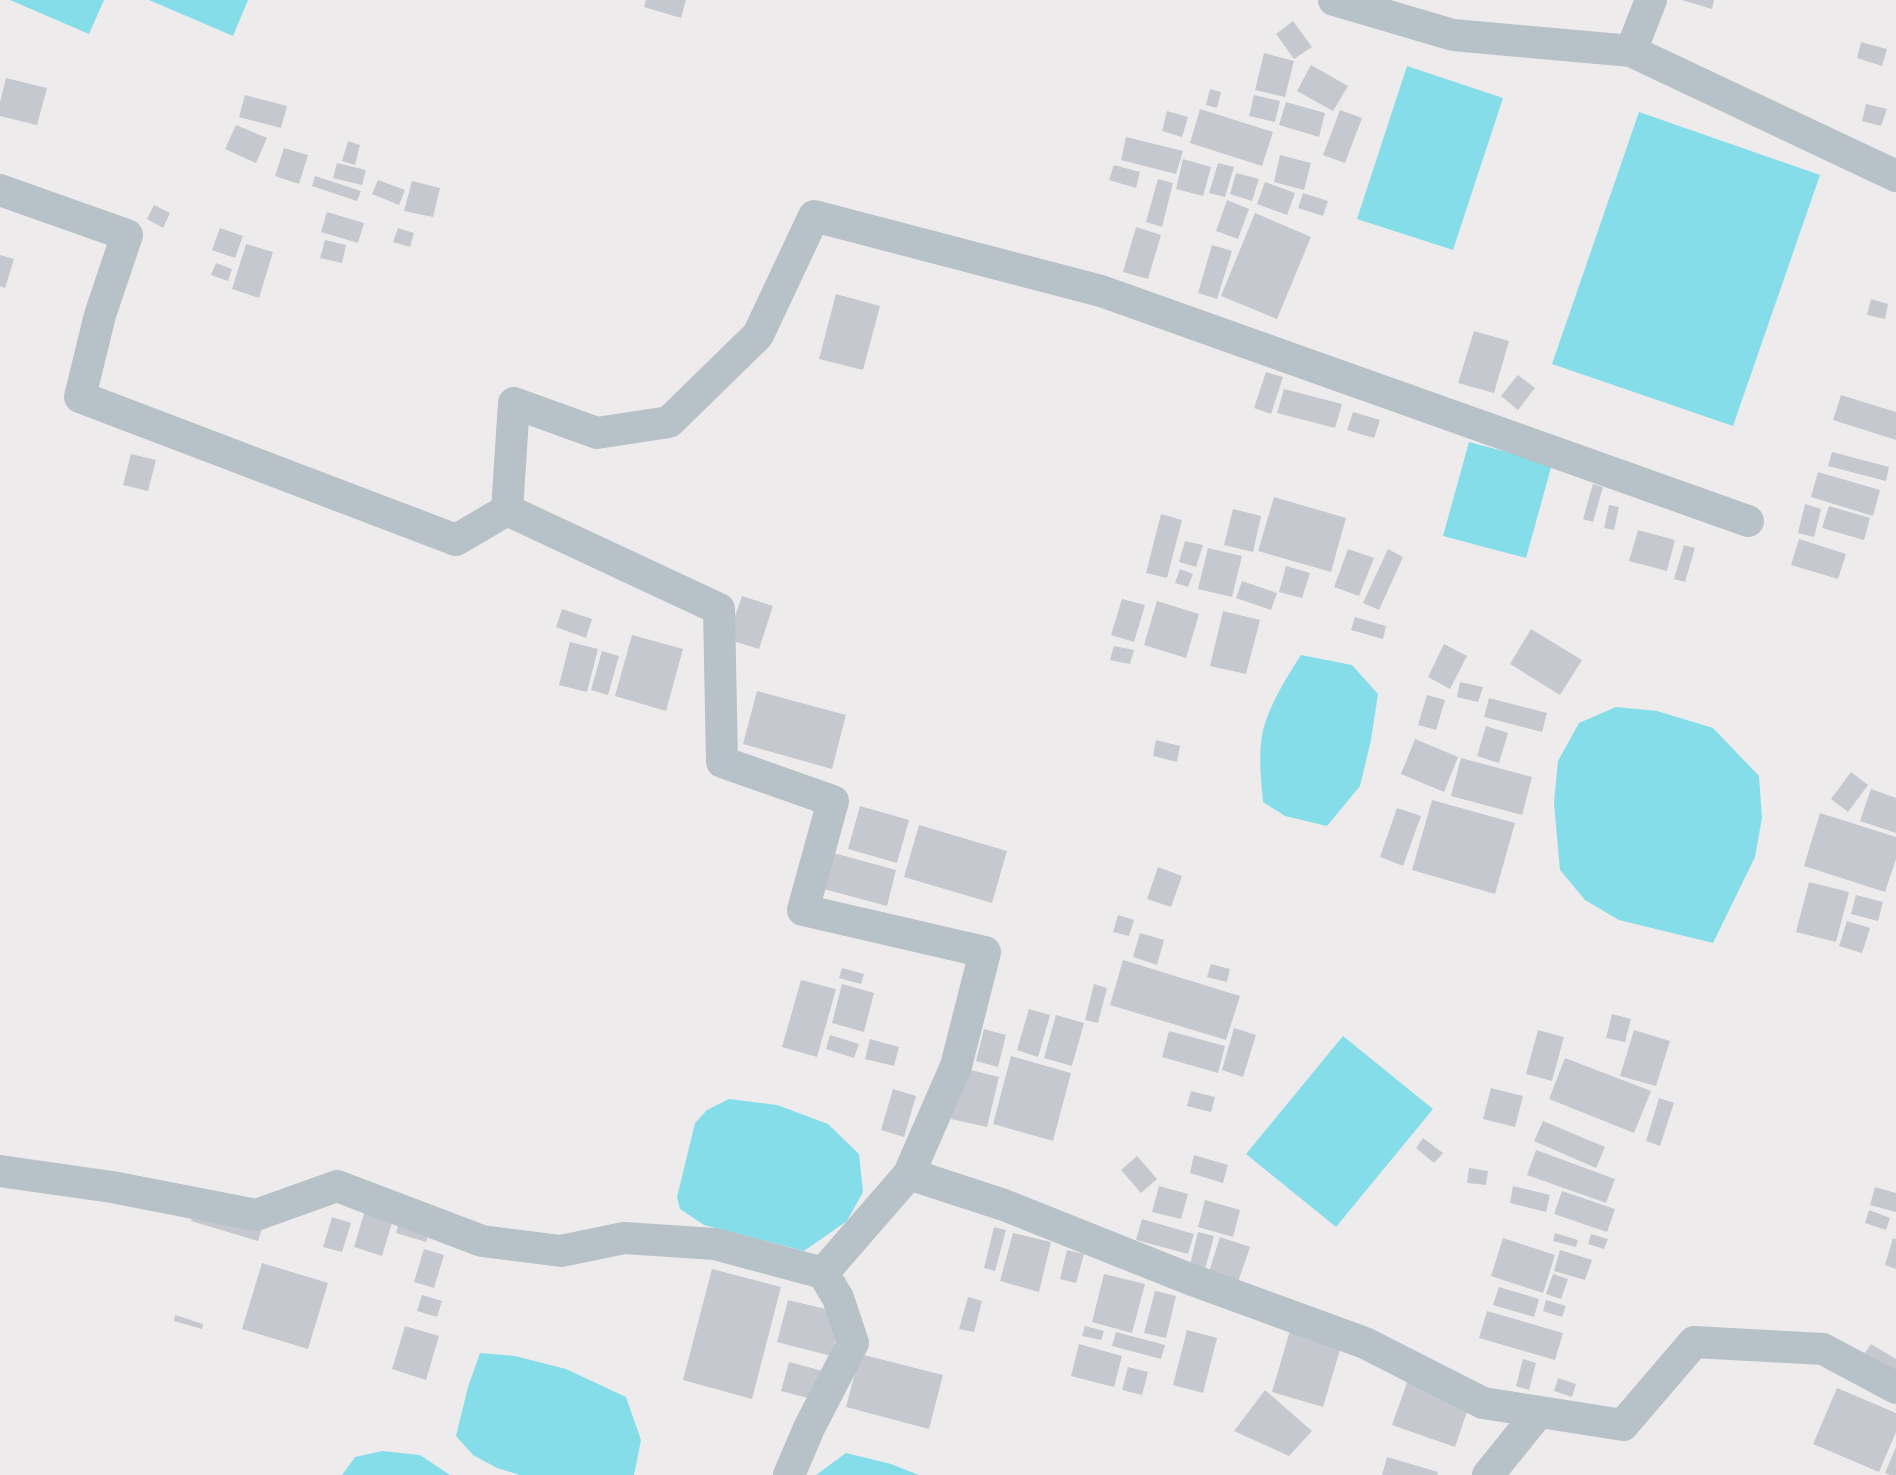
<!DOCTYPE html>
<html>
<head>
<meta charset="utf-8">
<style>
  body { margin:0 }
  canvas { display:block; background:#eeebec }
</style>
</head>
<body>
<canvas width="1896" height="1475"></canvas>
<script>
const c = document.querySelector('canvas').getContext('2d');
c.lineJoin = 'round';
function fill(path, color) { c.fillStyle = color; c.fill(path, 'evenodd'); }
function strokePath(path, color, width, dash) { c.strokeStyle = color; c.lineWidth = width; c.lineCap = dash ? 'butt' : 'round'; c.setLineDash(dash || []); c.stroke(path); }
fill(new Path2D(`
  M10,0H104L89,34Z
  M149,0H248L233,36Z
  M1407,66L1503,98L1453,250L1357,219Z
  M1639,112L1820,175L1733,426L1552,364Z
  M1469,442L1552,464L1526,558L1443,536Z
  M1301,655L1352,665L1378,694L1371,740L1360,786L1327,826L1285,816L1263,802C1261,779 1258,753 1263,730C1270,704 1286,678 1301,655Z
  M1616,707L1657,711L1713,728L1759,776L1762,818L1755,857L1713,943L1619,920L1585,900L1560,870L1554,803L1558,761L1579,723Z
  M1343,1036L1433,1109L1336,1227L1246,1154Z
  M729,1099L777,1105L828,1124L859,1154L863,1192L847,1221L804,1251L704,1225L680,1209L677,1197L695,1123L707,1110Z
  M480,1353L515,1356L566,1369L626,1397L641,1440L634,1475H520L497,1468L473,1455L456,1436L468,1387Z
  M382,1451L420,1455L450,1475H342L355,1457Z
  M846,1453L891,1464L919,1475H816Z`), '#86ddea');
fill(new Path2D(`
  M646,0H686L681,18L644,7Z
  M1682,0H1714L1712,9Z
  M1293,21L1312,47L1294,59L1276,34Z
  M1861,42L1887,49L1882,66L1857,58Z
  M1264,53L1294,61L1285,97L1255,90Z
  M1311,65L1348,86L1333,111L1297,91Z
  M6,78L47,88L37,125L0,116V102Z
  M1210,89L1221,92L1217,108L1206,105Z
  M245,95L287,106L281,128L239,117Z
  M1254,95L1280,101L1275,122L1249,116Z
  M1286,102L1325,113L1319,137L1279,125Z
  M1866,104L1887,109L1881,126L1862,121Z
  M1200,109L1273,132L1262,166L1190,143Z
  M1340,110L1362,118L1345,163L1323,155Z
  M1167,111L1188,117L1182,137L1162,131Z
  M236,125L267,138L256,163L225,149Z
  M1126,137L1183,151L1176,174L1121,160Z
  M348,141L360,145L355,165L342,161Z
  M284,148L308,155L299,184L275,176Z
  M1280,155L1311,163L1304,190L1274,182Z
  M1183,159L1211,167L1203,196L1176,189Z
  M337,163L366,170L362,185L333,178Z
  M1218,163L1234,167L1225,197L1209,193Z
  M1114,165L1140,172L1136,188L1109,180Z
  M1236,173L1259,179L1252,201L1230,194Z
  M315,176L361,191L357,201L312,186Z
  M1158,179L1173,183L1162,227L1146,222Z
  M378,180L405,190L399,205L372,194Z
  M412,181L440,188L433,217L404,211Z
  M1265,182L1295,193L1287,215L1257,204Z
  M1303,193L1328,201L1323,216L1298,208Z
  M1227,200L1249,209L1238,239L1216,231Z
  M154,205L170,213L163,228L147,219Z
  M327,212L364,223L358,243L321,232Z
  M1255,213L1311,237L1277,319L1221,296Z
  M1136,227L1161,235L1148,279L1123,272Z
  M220,228L243,236L235,258L212,250Z
  M398,228L414,233L410,247L393,242Z
  M325,240L346,245L342,263L320,258Z
  M246,244L273,252L259,298L232,289Z
  M1212,245L1232,251L1217,299L1198,293Z
  M0,255L14,259L5,288L0,286Z
  M216,263L232,269L228,281L211,275Z
  M836,294L880,306L863,370L819,359Z
  M1871,299L1888,304L1885,319L1867,315Z
  M1474,331L1509,341L1494,393L1458,383Z
  M1266,372L1283,377L1271,414L1254,408Z
  M1518,375L1535,388L1518,410L1501,396Z
  M1284,389L1342,404L1335,428L1277,413Z
  M1841,395L1896,412V440L1833,420Z
  M1353,412L1380,420L1374,438L1347,430Z
  M1832,452L1889,467L1886,481L1828,466Z
  M131,454L156,460L148,491L123,485Z
  M1818,472L1880,490L1873,516L1811,497Z
  M1593,484L1603,487L1593,522L1583,519Z
  M1274,497L1346,518L1331,572L1258,551Z
  M1805,504L1821,509L1814,537L1798,533Z
  M1609,505L1619,507L1614,530L1604,528Z
  M1829,506L1870,518L1864,540L1822,528Z
  M1233,509L1261,516L1253,552L1224,545Z
  M1161,514L1182,520L1167,578L1146,573Z
  M1638,530L1675,540L1667,571L1629,561Z
  M1799,539L1846,554L1838,579L1791,565Z
  M1185,541L1203,545L1196,567L1179,562Z
  M1684,545L1695,548L1685,582L1674,579Z
  M1208,548L1242,556L1232,597L1198,589Z
  M1348,549L1374,558L1359,596L1334,587Z
  M1388,549L1403,557L1379,610L1363,603Z
  M1286,566L1310,573L1302,598L1279,592Z
  M1180,569L1193,574L1188,587L1175,583Z
  M1242,581L1277,593L1271,610L1236,598Z
  M742,596L773,606L759,649L727,639Z
  M1122,599L1145,605L1134,642L1111,635Z
  M1157,601L1199,614L1186,658L1144,645Z
  M562,609L592,619L586,638L556,627Z
  M1223,611L1260,620L1246,674L1210,666Z
  M1355,617L1386,626L1383,639L1351,630Z
  M1531,629L1582,660L1560,695L1510,664Z
  M632,635L683,649L666,711L615,696Z
  M570,642L598,649L587,692L559,685Z
  M1444,644L1467,656L1450,689L1428,677Z
  M1114,646L1134,650L1130,664L1110,660Z
  M602,651L619,656L608,695L591,690Z
  M1460,682L1483,687L1478,702L1457,697Z
  M757,691L846,715L832,769L743,744Z
  M1427,695L1445,700L1436,730L1418,725Z
  M1489,698L1547,713L1542,732L1484,717Z
  M1486,726L1508,733L1499,763L1477,756Z
  M1415,739L1458,757L1444,792L1401,774Z
  M1156,740L1180,746L1177,762L1153,756Z
  M1461,758L1532,777L1522,815L1451,796Z
  M1851,772L1868,785L1848,812L1831,799Z
  M1871,789L1896,798V833L1860,821Z
  M1432,800L1515,823L1495,894L1412,870Z
  M860,806L909,820L897,863L848,849Z
  M1397,808L1421,816L1403,866L1380,857Z
  M1820,813L1896,837V859L1885,892L1804,866Z
  M919,825L1007,851L992,903L904,877Z
  M830,852L896,870L887,906L820,888Z
  M1158,867L1182,876L1171,907L1147,899Z
  M1809,882L1849,892L1836,942L1796,932Z
  M1856,895L1883,902L1878,921L1851,914Z
  M1118,915L1134,920L1129,936L1113,932Z
  M1847,921L1870,928L1862,953L1839,946Z
  M1140,933L1164,940L1157,965L1133,957Z
  M1123,960L1240,996L1226,1040L1110,1005Z
  M1211,964L1230,969L1227,982L1207,977Z
  M842,968L864,974L861,984L839,978Z
  M801,980L836,989L817,1057L782,1047Z
  M842,984L874,993L864,1032L832,1023Z
  M1094,984L1107,988L1098,1023L1085,1020Z
  M1029,1009L1050,1015L1038,1057L1017,1050Z
  M1612,1014L1631,1019L1625,1042L1606,1038Z
  M1056,1015L1084,1023L1072,1066L1044,1058Z
  M1234,1028L1256,1035L1243,1077L1222,1070Z
  M984,1029L1006,1035L998,1067L976,1061Z
  M1538,1030L1564,1037L1552,1081L1526,1074Z
  M1634,1030L1670,1041L1656,1086L1620,1076Z
  M1169,1031L1225,1046L1218,1073L1162,1057Z
  M830,1035L859,1044L854,1058L826,1049Z
  M870,1039L899,1047L894,1066L865,1059Z
  M1011,1056L1071,1073L1053,1141L993,1124Z
  M1565,1058L1651,1091L1634,1133L1549,1099Z
  M963,1068L999,1077L987,1127L951,1119Z
  M1491,1088L1523,1096L1515,1127L1483,1119Z
  M893,1089L916,1096L904,1137L881,1130Z
  M1191,1091L1215,1097L1211,1112L1187,1106Z
  M1659,1098L1674,1103L1660,1146L1646,1141Z
  M1543,1121L1605,1147L1596,1168L1534,1141Z
  M1423,1138L1443,1153L1434,1163L1416,1148Z
  M1536,1150L1615,1179L1606,1203L1527,1175Z
  M1194,1155L1228,1165L1223,1183L1190,1173Z
  M1137,1156L1157,1179L1141,1193L1121,1170Z
  M1469,1168L1488,1171L1486,1185L1467,1183Z
  M1159,1186L1188,1194L1181,1219L1152,1212Z
  M1513,1186L1550,1195L1546,1212L1510,1203Z
  M1875,1187L1896,1193V1212L1870,1205Z
  M1562,1191L1615,1209L1607,1232L1554,1214Z
  M1205,1200L1240,1210L1233,1237L1198,1227Z
  M195,1207L262,1228L258,1241L191,1221Z
  M366,1207L394,1216L382,1256L354,1247Z
  M1869,1210L1890,1218L1886,1230L1865,1223Z
  M401,1216L431,1226L426,1242L396,1233Z
  M332,1217L351,1223L342,1252L323,1247Z
  M1142,1219L1194,1234L1188,1254L1136,1240Z
  M994,1227L1006,1230L995,1271L984,1268Z
  M1198,1232L1214,1236L1204,1273L1189,1269Z
  M1013,1233L1051,1242L1039,1292L1000,1281Z
  M1555,1233L1578,1240L1576,1247L1553,1241Z
  M1591,1234L1608,1239L1604,1249L1588,1244Z
  M1220,1237L1250,1247L1237,1285L1208,1275Z
  M1503,1238L1555,1255L1543,1293L1491,1276Z
  M1893,1238L1896,1239V1269L1885,1265Z
  M424,1249L444,1255L434,1288L414,1282Z
  M1067,1250L1084,1254L1076,1283L1060,1279Z
  M1560,1250L1592,1260L1585,1280L1554,1271Z
  M262,1263L328,1283L308,1349L242,1329Z
  M712,1269L781,1287L752,1399L683,1380Z
  M1104,1274L1145,1284L1132,1333L1092,1322Z
  M1553,1274L1568,1279L1561,1299L1546,1294Z
  M1499,1287L1539,1299L1534,1317L1493,1305Z
  M1155,1291L1176,1296L1166,1338L1144,1333Z
  M422,1295L442,1301L437,1317L417,1311Z
  M968,1297L982,1301L974,1332L959,1329Z
  M788,1300L842,1313L831,1356L777,1342Z
  M1546,1300L1566,1306L1562,1317L1543,1311Z
  M1487,1311L1563,1333L1555,1360L1479,1338Z
  M175,1315L203,1324L202,1329L174,1321Z
  M405,1326L439,1336L426,1380L392,1369Z
  M1085,1326L1104,1331L1101,1340L1082,1336Z
  M1291,1327L1342,1343L1323,1407L1272,1392Z
  M1187,1330L1217,1338L1203,1393L1173,1385Z
  M1116,1332L1165,1345L1161,1359L1112,1346Z
  M1079,1344L1122,1356L1114,1387L1071,1376Z
  M1871,1344L1896,1359V1378L1862,1357Z
  M860,1354L943,1375L929,1429L846,1407Z
  M1523,1359L1536,1363L1529,1390L1516,1386Z
  M789,1362L827,1372L820,1401L781,1391Z
  M1128,1367L1148,1372L1142,1395L1122,1390Z
  M1409,1377L1471,1400L1455,1447L1392,1425Z
  M1558,1378L1576,1384L1572,1397L1554,1391Z
  M1837,1388L1896,1413V1432L1879,1472L1813,1444Z
  M1265,1390L1312,1431L1289,1456L1234,1431Z
  M1896,1447V1475H1890L1885,1473Z
  M1387,1457L1438,1472L1437,1475H1382Z`), '#c5c9cf');
strokePath(new Path2D(`
  M1334,0L1453,35L1631,51
  M1651,0L1631,51L1896,176
  M0,190L127,235L100,315L80,397L456,540L507,510L719,609L722,762L833,801L803,910L985,952L956,1066L909,1174L823,1273L715,1244L624,1238L561,1251L482,1241L337,1186L256,1215L112,1187L0,1171
  M507,510L514,403L597,433L669,422L758,335L814,216L1101,291L1748,521
  M909,1174L1004,1205L1187,1278L1365,1343L1483,1403L1623,1425L1694,1342L1823,1349L1896,1388
  M789,1475L809,1428L853,1343L838,1298L823,1273
  M1488,1475L1539,1412`), '#b7c1c8', 32);
</script>
</body>
</html>
